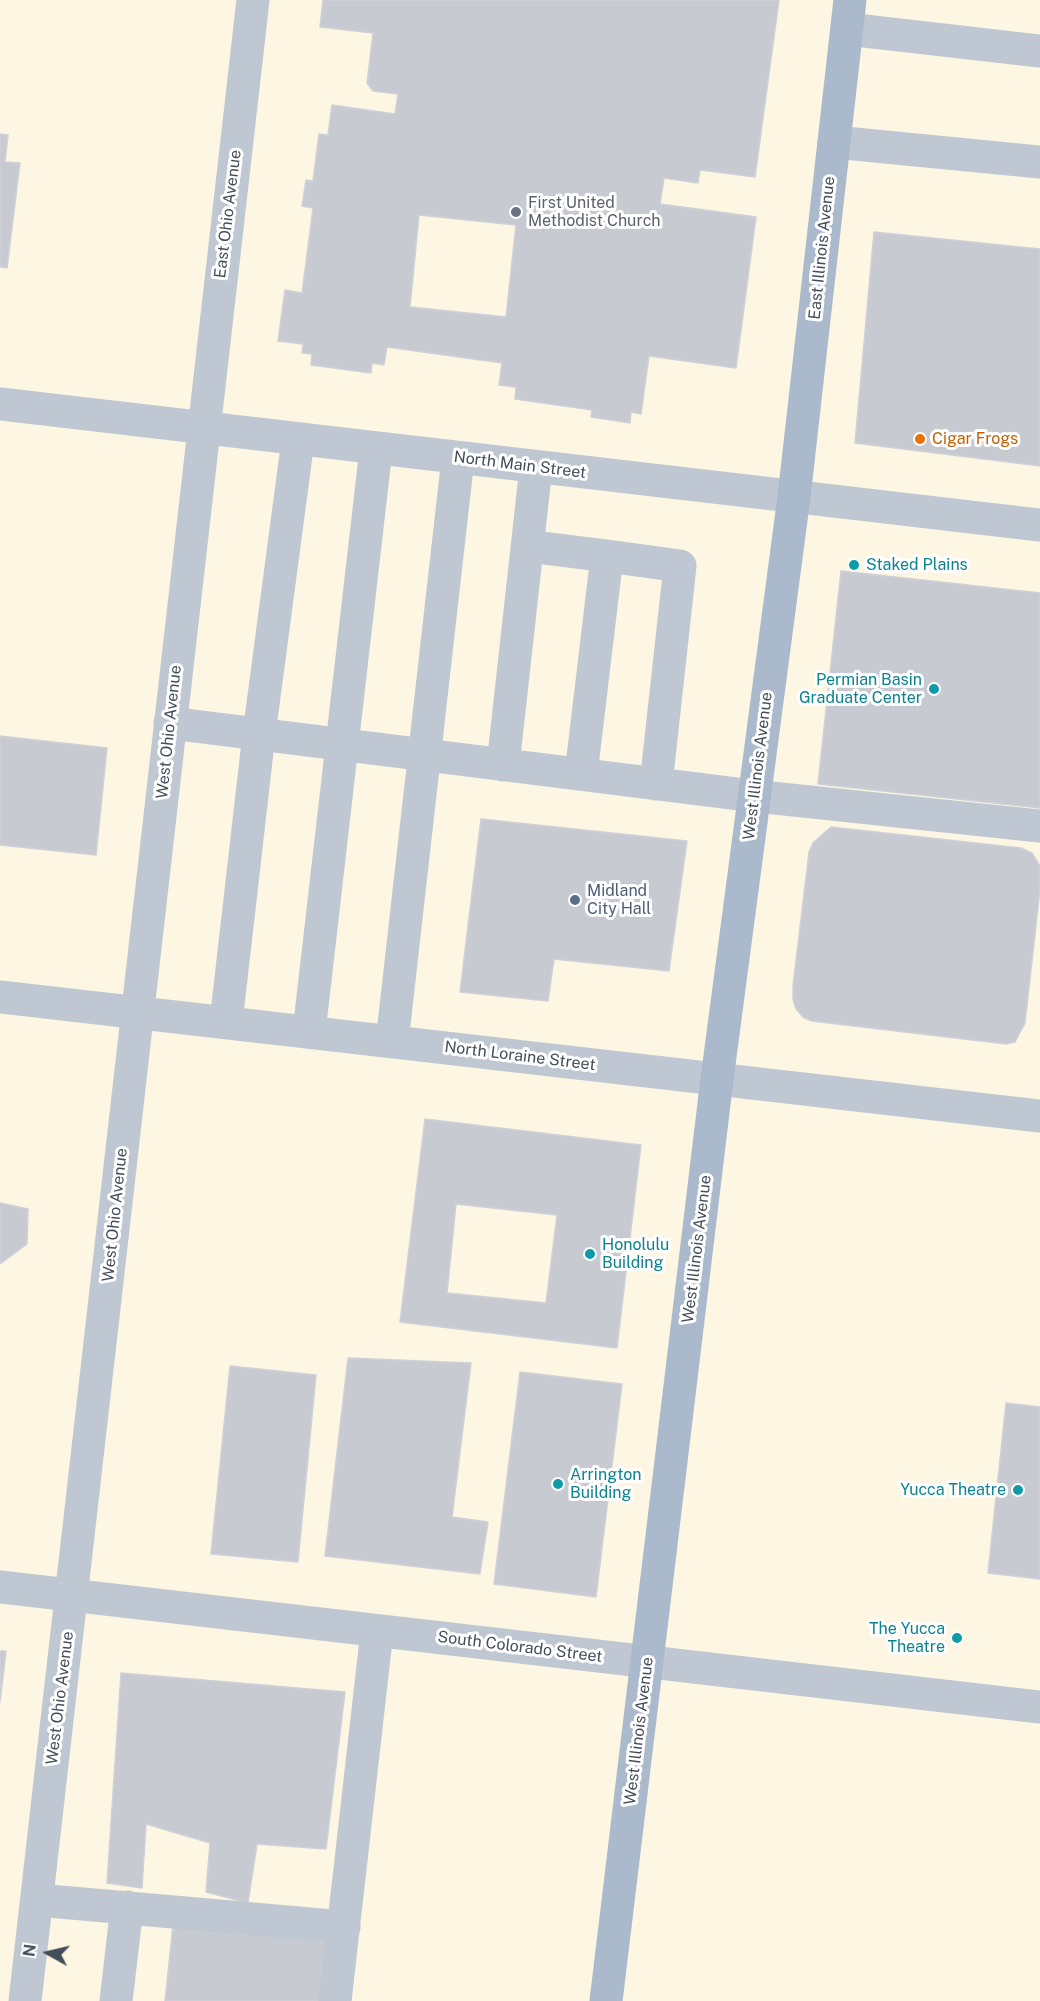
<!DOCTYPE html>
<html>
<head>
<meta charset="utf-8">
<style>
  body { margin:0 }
  #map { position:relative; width:1040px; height:2001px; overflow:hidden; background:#efeceb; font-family:"Public Sans",sans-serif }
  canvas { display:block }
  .north { position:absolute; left:18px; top:1923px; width:60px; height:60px; -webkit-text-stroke:4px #fff; paint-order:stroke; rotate:278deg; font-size:16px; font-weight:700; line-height:24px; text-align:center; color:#444e5a }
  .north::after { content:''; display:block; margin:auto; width:21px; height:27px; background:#444e5a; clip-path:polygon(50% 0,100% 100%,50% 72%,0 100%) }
</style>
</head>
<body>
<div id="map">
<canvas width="1040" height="2001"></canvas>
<div class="north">N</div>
</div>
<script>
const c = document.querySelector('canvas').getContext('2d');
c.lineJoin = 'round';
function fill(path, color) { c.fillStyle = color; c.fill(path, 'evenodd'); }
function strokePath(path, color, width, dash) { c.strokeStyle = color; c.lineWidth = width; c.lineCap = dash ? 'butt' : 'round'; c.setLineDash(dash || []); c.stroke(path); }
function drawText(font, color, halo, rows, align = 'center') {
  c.font = font + ' "Public Sans",sans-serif'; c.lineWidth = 6; c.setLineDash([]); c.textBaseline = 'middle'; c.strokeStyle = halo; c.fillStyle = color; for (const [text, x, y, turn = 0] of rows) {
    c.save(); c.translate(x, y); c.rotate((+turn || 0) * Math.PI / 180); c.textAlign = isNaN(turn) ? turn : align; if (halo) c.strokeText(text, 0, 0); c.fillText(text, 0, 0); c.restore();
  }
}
fill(new Path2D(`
  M0,0H1040V2001H0Z`), '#fcf6e2');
const building = new Path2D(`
  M323,0H779L755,177L700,170L698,183L664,178L660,204L756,217L736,368L649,356L641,414L631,412L630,423L591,417L592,410L515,399L516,387L499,385L502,363L387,347L384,365L372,363L371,373L311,365L312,354L302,353L303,344L278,341L285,290L302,293L313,208L302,206L306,180L313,181L319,134L328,135L332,105L395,114L398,94L373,91L367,83L373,33L320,27ZM419,215L516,225L506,317L410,307Z
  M0,134L8,135L5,162L20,163L7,268L0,267Z
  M874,232L1040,249V466L855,443Z
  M841,571L1040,593V808L818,784Z
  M0,736L107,748L96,855L0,845Z
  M481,819L687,841L669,971L554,959L548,1001L460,992Z
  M831,827L1021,848L1032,853L1040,866V889L1025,1023L1015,1042L1006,1044L812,1021L804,1018L796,1009L793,999V986L809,852L813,843Z
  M425,1119L641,1145L617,1348L400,1322ZM456,1204L557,1215L546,1303L447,1293Z
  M0,1203L28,1209L27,1244L0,1264Z
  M348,1358L471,1363L452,1517L488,1522L480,1574L325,1556Z
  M230,1366L316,1375L298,1562L211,1554Z
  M520,1372L622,1384L596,1597L494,1584Z
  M1006,1403L1040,1407V1579L988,1573Z
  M0,1651H6L0,1702Z
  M121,1673L345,1692L326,1849L257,1844L248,1903L206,1892L210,1843L146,1824L142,1888L107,1883Z
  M173,1925L327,1942L320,2001H165Z`);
fill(building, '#c8cad2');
strokePath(building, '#cfd1d8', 1.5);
strokePath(new Path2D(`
  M847,29L1040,51
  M834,142L1040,162
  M0,404L1040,525
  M527,546L607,556L581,774
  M607,556L680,566L656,784
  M170,723L754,796L1040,826
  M503,765L536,467
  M0,997L1040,1116
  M226,1022L259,734L298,440
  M309,1032L376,449
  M392,1042L458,458
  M0,1587L1040,1707
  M37,1900L344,1927
  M25,2001L253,0
  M116,2001L127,1907
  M335,2001L377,1631`), '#bec7d2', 33);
strokePath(new Path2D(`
  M606,2001L717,1079L794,497L850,0`), '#aab9cc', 33);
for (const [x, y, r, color] of [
  [516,212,6,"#6b7280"],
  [920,439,6,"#e8710a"],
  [854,565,6,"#0f9aa8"],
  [934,689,6,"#0f9aa8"],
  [575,900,6,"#5c6f8a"],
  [590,1254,6,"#0f9aa8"],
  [558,1484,6,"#0f9aa8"],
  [1018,1490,6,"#0f9aa8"],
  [957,1638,6,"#0f9aa8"]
]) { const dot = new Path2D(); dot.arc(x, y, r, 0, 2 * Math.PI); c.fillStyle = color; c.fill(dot); strokePath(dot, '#fff', 2); }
drawText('16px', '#5b616d', '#fff', [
  ["First United",528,203],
  ["Methodist Church",528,221]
], 'left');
drawText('16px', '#444e5a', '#fff', [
  ["East Ohio Avenue",228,214,-83],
  ["East Illinois Avenue",822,248,-84],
  ["North Main Street",520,465,7],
  ["West Ohio Avenue",169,732,-84],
  ["West Illinois Avenue",758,766,-83],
  ["North Loraine Street",520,1056,7],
  ["West Ohio Avenue",115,1215,-84],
  ["West Illinois Avenue",697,1249,-83],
  ["South Colorado Street",520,1647,7],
  ["West Ohio Avenue",60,1698,-83],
  ["West Illinois Avenue",639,1731,-83]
]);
drawText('16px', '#c56008', '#fff', [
  ["Cigar Frogs",932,439]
], 'left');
drawText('16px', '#0d838f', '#fff', [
  ["Staked Plains",866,565],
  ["Permian Basin",922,680,"right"],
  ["Graduate Center",922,698,"right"],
  ["Honolulu",602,1245],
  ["Building",602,1263],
  ["Arrington",570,1475],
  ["Building",570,1493],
  ["Yucca Theatre",1006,1490,"right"],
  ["The Yucca",945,1629,"right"],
  ["Theatre",945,1647,"right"]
], 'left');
drawText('16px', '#4e5e75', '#fff', [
  ["Midland",587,891],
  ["City Hall",587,909]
], 'left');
</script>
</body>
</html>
